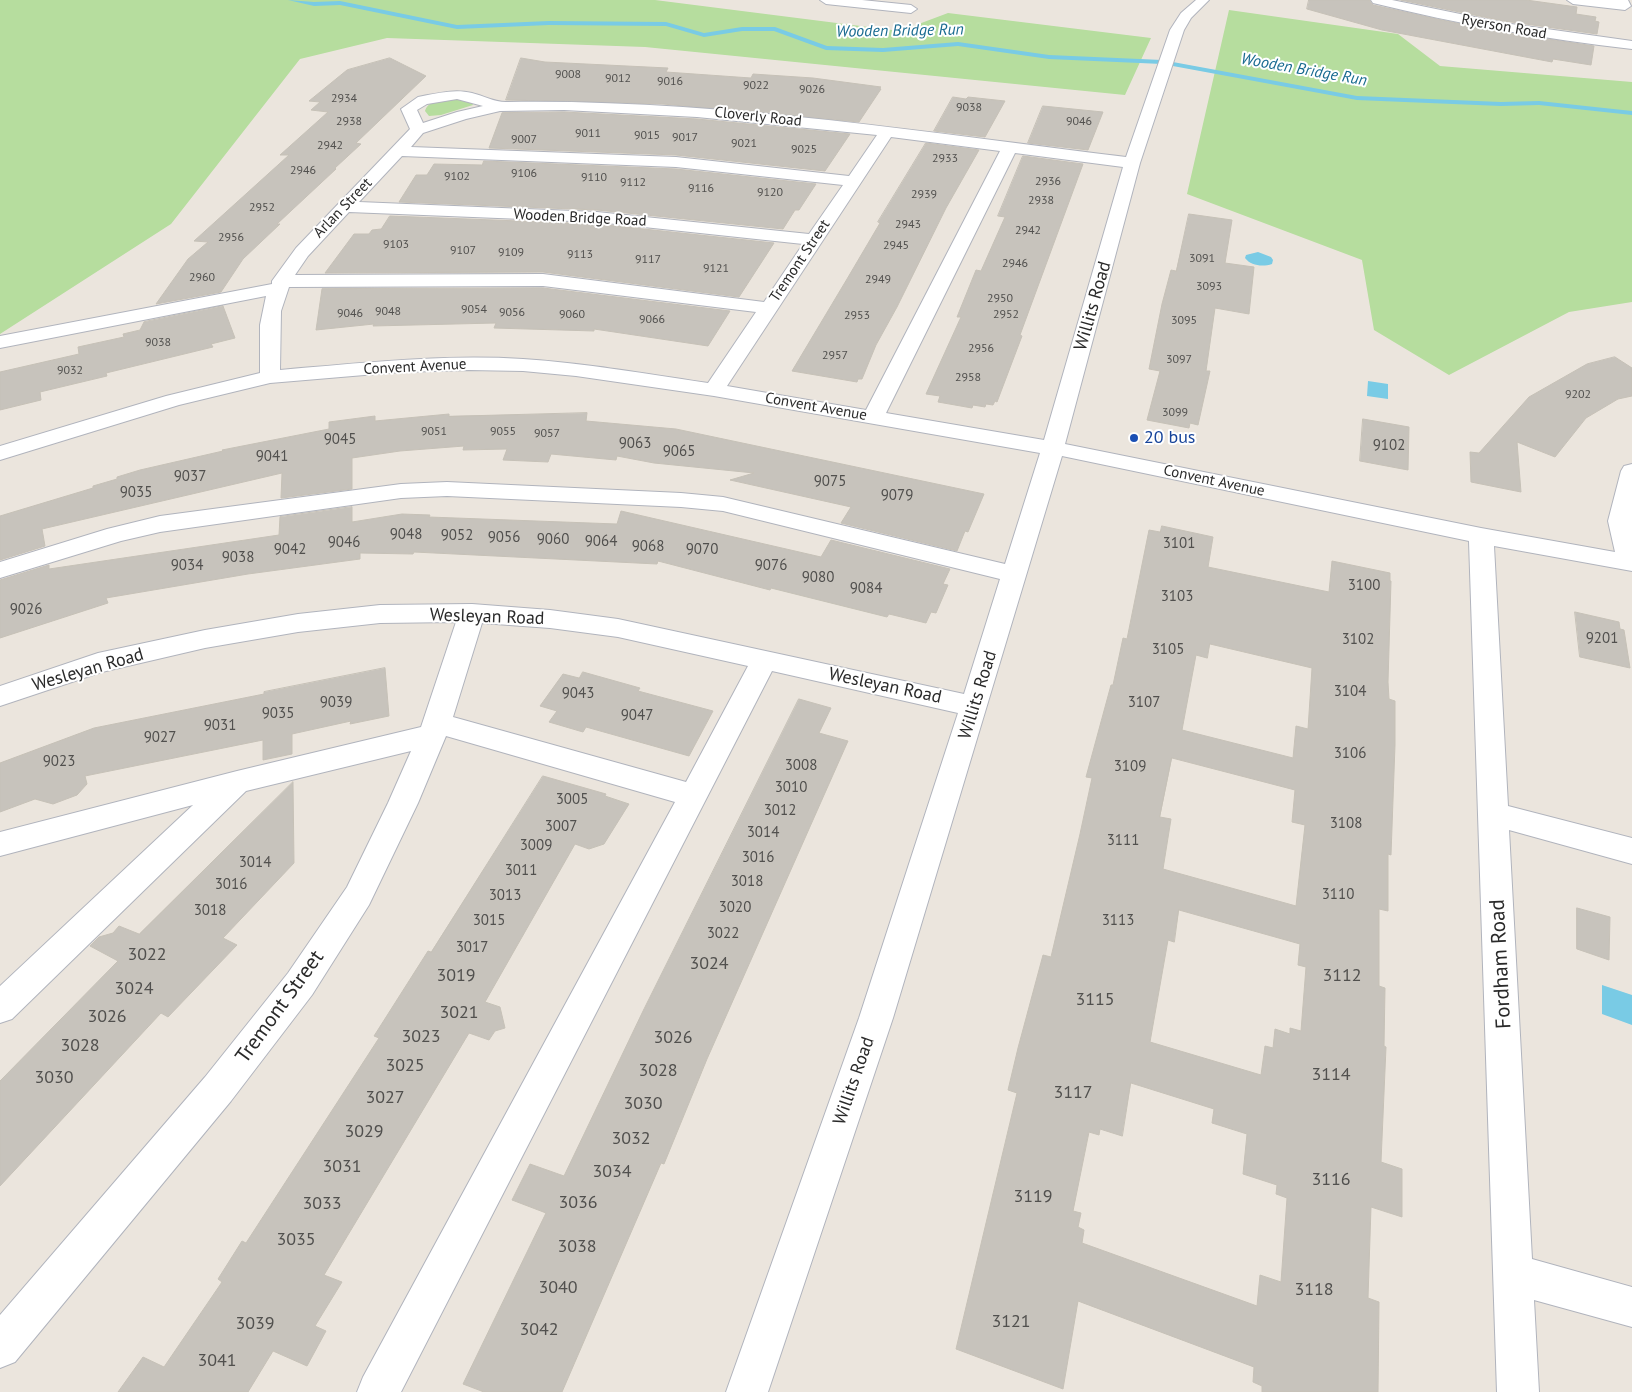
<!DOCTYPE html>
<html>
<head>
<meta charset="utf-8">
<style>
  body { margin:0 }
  canvas { display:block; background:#ebe5dd }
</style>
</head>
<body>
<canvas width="1632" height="1392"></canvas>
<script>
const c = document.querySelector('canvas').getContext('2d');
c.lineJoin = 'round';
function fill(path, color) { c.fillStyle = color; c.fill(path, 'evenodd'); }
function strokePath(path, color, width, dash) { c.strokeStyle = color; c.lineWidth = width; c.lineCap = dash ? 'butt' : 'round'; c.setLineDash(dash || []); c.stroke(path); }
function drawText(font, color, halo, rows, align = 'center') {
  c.font = font + ' "PT Sans",sans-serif'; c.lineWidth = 4; c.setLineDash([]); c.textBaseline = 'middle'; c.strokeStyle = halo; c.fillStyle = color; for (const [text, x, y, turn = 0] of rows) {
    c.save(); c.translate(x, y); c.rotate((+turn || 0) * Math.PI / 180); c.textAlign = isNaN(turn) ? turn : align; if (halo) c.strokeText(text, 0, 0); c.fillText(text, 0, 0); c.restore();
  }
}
fill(new Path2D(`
  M0,0H655L900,31L948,13L1151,38L1125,95L645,47L387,38L300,59L171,224L0,334Z
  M1229,10L1398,34L1440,66L1632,82V302L1569,312L1449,375L1374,330L1362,260L1187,194Z
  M459,99L472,103L473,105L441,115L429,116L425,111C429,98 447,99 459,99Z`), '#b6dd9e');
fill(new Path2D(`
  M1258,252L1271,257L1273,260L1272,264C1263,267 1251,266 1245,258L1246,255Z
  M1368,381L1388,384V399L1367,396Z
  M1602,985L1632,995V1025L1602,1014Z`), '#79cbe5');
fill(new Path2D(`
  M288,0L314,2L340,1L457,25L549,21L666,22L704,33L742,27H775L827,46L883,48L958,42L1049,55L1162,60L1357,96L1501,102L1539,101L1632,111V115L1539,105L1501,106L1357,100L1162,64L1049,59L958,46L883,52L826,50L774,31H742L704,37L666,26L549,25L457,29L340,5L314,6Z`), '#79cbe5');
const building = new Path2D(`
  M1309,0H1369L1373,5L1437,19L1501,32L1594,46L1591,65L1553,59L1552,62L1382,30L1307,9Z
  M1401,0H1526L1577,7L1576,14L1596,17L1595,21L1599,22L1597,34L1504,21Z
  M390,58L426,76L356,143L361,144L335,168L336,169L277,224H280L243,259L221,292L156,304L188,259L208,242L194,241L289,155H280L328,112L311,110L320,102L309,101L347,70Z
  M521,58L545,62L668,68L666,72L751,78L753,74L813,78L881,87L879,88L881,89L859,122L663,104L506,100Z
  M953,97L966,99L968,97L1005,101L985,137L934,131Z
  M1043,106L1103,112L1088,150L1028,143Z
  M564,112L697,119L850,134L825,171L676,155L489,148L502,113Z
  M926,143L979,150L946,208L897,307L876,345L862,379H858L857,382L792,371L847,279L880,223L878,222Z
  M1023,156L1083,164L1020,335L1022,336L997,402L995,401L993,405L986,404L985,407L973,405L972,408L938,402L940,396L926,394L961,317H957L976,270L981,271L1005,217L998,216Z
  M484,161L676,169L816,184L799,210H795L783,229L597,210L399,202L416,175H427L434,164L482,165Z
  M1189,214L1232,220L1225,263L1254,267L1249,314L1215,308L1206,371H1210L1198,425L1190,423L1189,428L1147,420L1160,371L1149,369L1162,304L1171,270L1176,271Z
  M390,216L597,224L774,243L739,297L543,272L325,273L354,234H369L372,230L381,229Z
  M543,288L730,311L708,346L594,329V331L494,328L496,323L373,326L374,324L316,330L322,289Z
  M223,306L235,338L211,344L213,347L106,373L107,376L40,392L41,400L0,410V372L79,354L78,347L124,337L123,334L140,330L144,322Z
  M1615,357L1632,368V396L1618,399L1586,418L1555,457L1517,442L1521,492L1471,482L1470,452L1479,453L1529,397L1587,364Z
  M587,413L586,421L676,429L984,494L968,532L965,531L957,551L841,523L851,507L730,480L754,473L654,463L617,456L616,460L551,454L548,462L503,460L507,449L463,450L464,446L400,451L352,458V489L281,498L282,473L42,529L45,546L0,560V516L93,488V486L117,479V477L140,470L223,451L222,450L329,429V422L375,416V421L449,414V416Z
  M1363,419L1409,427L1408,470L1360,461Z
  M352,507V522L402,514L430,515L429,517L617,524L621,511L821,557L831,540L950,569L943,584L948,585L936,613L931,612L926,623L889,614L887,617L771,588L770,590L658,561L657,564L414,552L413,554L360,553V559L248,574L106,598L108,603L0,638V580L49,565V569L279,535L280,517Z
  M1162,526L1213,537L1208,567L1329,592L1332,561L1390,573V581H1391L1388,682L1389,699L1395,701V745L1391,855L1388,854V911L1379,909V986L1385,988L1384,1046L1386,1047L1381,1162L1402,1169V1217L1371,1207L1368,1298L1379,1302L1378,1392H1262V1386L1253,1382L1254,1367L1078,1301L1063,1389L956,1349L1017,1093L1008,1090L1018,1048L1043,955L1051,957L1080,834L1092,778L1086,777L1111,685H1113L1123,638L1127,639L1149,530L1160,532ZM1210,644L1312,668L1308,729L1296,726L1293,758L1182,730L1196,655L1207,658ZM1172,758L1295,790L1292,822L1305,825L1296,906L1163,869L1171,819L1160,817ZM1179,910L1300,944L1298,965L1306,967L1301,1031L1290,1028V1034L1275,1029L1273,1048L1265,1046L1261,1075L1150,1042L1168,940L1174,942ZM1131,1083L1214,1109L1212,1123L1247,1134L1243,1174L1277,1185L1276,1194L1287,1198L1281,1282L1260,1275L1257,1306L1082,1243L1084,1230L1078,1227L1081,1213L1073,1211L1089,1132L1099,1135L1100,1129L1122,1136Z
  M1575,612L1619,622L1620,629L1624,630L1630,668L1580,657Z
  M385,668L389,716L350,724L351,721L292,734V754L263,760V740L85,776L87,784L77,795L53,804L35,799L0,812V763L94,728L264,694V692Z
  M583,672L640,688L638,691L713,711L689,756L586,727L583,732L549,722L557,711L540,706L563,674L579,678Z
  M799,699L831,708L819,733L848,741L707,1059L664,1164L661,1163L562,1392H484L463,1384L546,1213L512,1200L530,1164L564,1176L644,1009Z
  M543,776L606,794L605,796L629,804L604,844L589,849L575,844L485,1002L500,1007L505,1028L495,1031L489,1040L469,1033L324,1275L342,1282L315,1326L326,1331L307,1366L273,1351L248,1392H118L143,1357L164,1367L222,1282L218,1279L242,1241L246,1243L379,1038L374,1036L428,951L431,952Z
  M293,782L294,863L223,938L237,945L168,1017L161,1013L0,1186V1081L118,961L90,946L99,937L113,933L119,926L139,934Z
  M1577,908L1610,917L1609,960L1577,949Z`);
fill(building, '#c7c3bc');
strokePath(building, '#c6c1b7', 1);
const minor = new Path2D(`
  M820,0H862L911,5L917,9L911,13L826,4Z
  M1196,0H1209L1191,18L1184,30L1140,163L1065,444L1481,528L1615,552L1608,521L1621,471L1624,466L1632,464V571L1494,546L1508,806L1632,838V864L1509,830L1532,1259L1632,1287V1327L1534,1300L1539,1392H1497L1469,541L1062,456L893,1018L768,1392H726L859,1018L958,713L772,671L401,1392H357L363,1377L675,802L446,736L418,803L369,905L312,995L231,1101L15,1362L0,1368V1315L205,1077L288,973L347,887L388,803L411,751L246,791L12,1019L0,1023V986L193,805L0,856V832L237,771L421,727L456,622L380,623L298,632L205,648L102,672L0,706V686L98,653L205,630L298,614L380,605L472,604L550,610L618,619L964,694L1000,579L723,511L681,507L447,496L401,498L160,532L121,541L0,578V562L107,529L160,516L401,484L447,482L681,493L723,497L1005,564L1040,453L714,396L576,376L523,371L469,370L400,372L270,383L179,405L0,460V446L166,396L260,373V325L266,296L0,348V336L272,284V281L296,248L410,129L401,109L418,97L423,96C439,93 455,89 472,93C484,96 496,103 508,102C715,99 921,132 1126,157L1170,30L1181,13ZM457,99L483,106L457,112L423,123L417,110L427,104ZM564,110L697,117L877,135L849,176L676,157L411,147L423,133L466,119L500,111ZM891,137L1000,151L866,410L727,386ZM1015,153L1123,167L1044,440L886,413ZM402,156L676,167L843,185L809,234L597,212L359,202ZM349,212L597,222L803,244L764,302L543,274L295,275L308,256ZM543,286L756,312L708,383C647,374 585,363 523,359C442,354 361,363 280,370L281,311L289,287ZM482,623L550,628L618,637L748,666L686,782L453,717Z
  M1371,0H1392L1504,23L1632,41V49C1544,39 1458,24 1373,3Z
  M1567,0H1628L1631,6L1625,10L1573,4Z`);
strokePath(minor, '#b1b4bd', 2);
fill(minor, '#fff');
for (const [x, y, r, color] of [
  [1134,438,5,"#1a4fb4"]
]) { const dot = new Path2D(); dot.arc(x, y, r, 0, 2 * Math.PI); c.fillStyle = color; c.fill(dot); strokePath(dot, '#fff', 2); }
drawText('12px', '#51504e', null, [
  ["9008",568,75],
  ["9012",618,79],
  ["9016",670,82],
  ["9022",756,86],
  ["9026",812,90],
  ["2934",344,99],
  ["9038",969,108],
  ["2938",349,122],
  ["9046",1079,122],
  ["9011",588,134],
  ["9015",647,136],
  ["9017",685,138],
  ["9007",524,140],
  ["9021",744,144],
  ["2942",330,146],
  ["9025",804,150],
  ["2933",945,159],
  ["2946",303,171],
  ["9106",524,174],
  ["9102",457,177],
  ["9110",594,178],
  ["2936",1048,182],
  ["9112",633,183],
  ["9116",701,189],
  ["9120",770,193],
  ["2939",924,195],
  ["2938",1041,201],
  ["2952",262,208],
  ["2943",908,225],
  ["2942",1028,231],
  ["2956",231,238],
  ["9103",396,245],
  ["2945",896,246],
  ["9107",463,251],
  ["9109",511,253],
  ["9113",580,255],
  ["3091",1202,259],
  ["9117",648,260],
  ["2946",1015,264],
  ["9121",716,269],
  ["2960",202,278],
  ["2949",878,280],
  ["3093",1209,287],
  ["2950",1000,299],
  ["9054",474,310],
  ["9048",388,312],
  ["9056",512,313],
  ["9046",350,314],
  ["9060",572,315],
  ["2952",1006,315],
  ["2953",857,316],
  ["9066",652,320],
  ["3095",1184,321],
  ["9038",158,343],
  ["2956",981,349],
  ["2957",835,356],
  ["3097",1179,360],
  ["9032",70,371],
  ["2958",968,378],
  ["9202",1578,395],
  ["3099",1175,413],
  ["9051",434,432],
  ["9055",503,432],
  ["9057",547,434]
]);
drawText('15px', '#2a2a2a', '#fff', [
  ["Ryerson Road",1504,27,10],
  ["Cloverly Road",758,117,6],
  ["Arlan Street",343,208,-46],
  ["Wooden Bridge Road",580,218,3],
  ["Tremont Street",800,261,-56],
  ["Convent Avenue",415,367,-3],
  ["Convent Avenue",816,407,10],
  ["Convent Avenue",1214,481,12]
]);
drawText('15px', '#51504e', null, [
  ["9045",340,440],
  ["9063",635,444],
  ["9102",1389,446],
  ["9065",679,452],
  ["9041",272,457],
  ["9037",190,477],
  ["9075",830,482],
  ["9035",136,493],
  ["9079",897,496],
  ["9048",406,535],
  ["9052",457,536],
  ["9056",504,538],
  ["9060",553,540],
  ["9064",601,542],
  ["9046",344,543],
  ["3101",1179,544],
  ["9068",648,547],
  ["9042",290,550],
  ["9070",702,550],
  ["9038",238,558],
  ["9034",187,566],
  ["9076",771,566],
  ["9080",818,578],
  ["3100",1364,586],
  ["9084",866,589],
  ["3103",1177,597],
  ["9026",26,610],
  ["9201",1602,639],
  ["3102",1358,640],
  ["3105",1168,650],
  ["3104",1350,692],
  ["9043",578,694],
  ["9039",336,703],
  ["3107",1144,703],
  ["9035",278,714],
  ["9047",637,716],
  ["9031",220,726],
  ["9027",160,738],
  ["3106",1350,754],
  ["9023",59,762],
  ["3008",801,766],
  ["3109",1130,767],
  ["3010",791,788],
  ["3005",572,800],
  ["3012",780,811],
  ["3108",1346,824],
  ["3007",561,827],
  ["3014",763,833],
  ["3111",1123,841],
  ["3009",536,846],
  ["3016",758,858],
  ["3014",255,863],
  ["3011",521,871],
  ["3018",747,882],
  ["3016",231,885],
  ["3110",1338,895],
  ["3013",505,896],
  ["3020",735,908],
  ["3018",210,911],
  ["3015",489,921],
  ["3113",1118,921],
  ["3022",723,934],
  ["3017",472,948]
]);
drawText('italic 16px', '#186a90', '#fff', [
  ["Wooden Bridge Run",900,31,-1],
  ["Wooden Bridge Run",1304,70,10]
]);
drawText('18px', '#2a2a2a', '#fff', [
  ["Willits Road",1093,306,-74],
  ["Wesleyan Road",487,617,2],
  ["Wesleyan Road",88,670,-16],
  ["Wesleyan Road",885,686,12],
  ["Willits Road",978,695,-73],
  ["Willits Road",854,1081,-71]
]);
drawText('18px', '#164399', '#fff', [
  ["20 bus",1144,438]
], 'left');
drawText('18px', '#51504e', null, [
  ["3022",147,955],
  ["3024",709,964],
  ["3019",456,976],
  ["3112",1342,976],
  ["3024",134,989],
  ["3115",1095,1000],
  ["3021",459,1013],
  ["3026",107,1017],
  ["3023",421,1037],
  ["3026",673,1038],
  ["3028",80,1046],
  ["3025",405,1066],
  ["3028",658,1071],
  ["3114",1331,1075],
  ["3030",54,1078],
  ["3117",1073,1093],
  ["3027",385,1098],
  ["3030",643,1104],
  ["3029",364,1132],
  ["3032",631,1139],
  ["3031",342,1167],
  ["3034",612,1172],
  ["3116",1331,1180],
  ["3119",1033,1197],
  ["3036",578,1203],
  ["3033",322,1204],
  ["3035",296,1240],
  ["3038",577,1247],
  ["3040",558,1288],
  ["3118",1314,1290],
  ["3121",1011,1322],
  ["3039",255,1324],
  ["3042",539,1330],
  ["3041",217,1361]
]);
drawText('21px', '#2a2a2a', '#fff', [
  ["Fordham Road",1501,964,-93],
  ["Tremont Street",280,1007,-54]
]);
</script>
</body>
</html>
